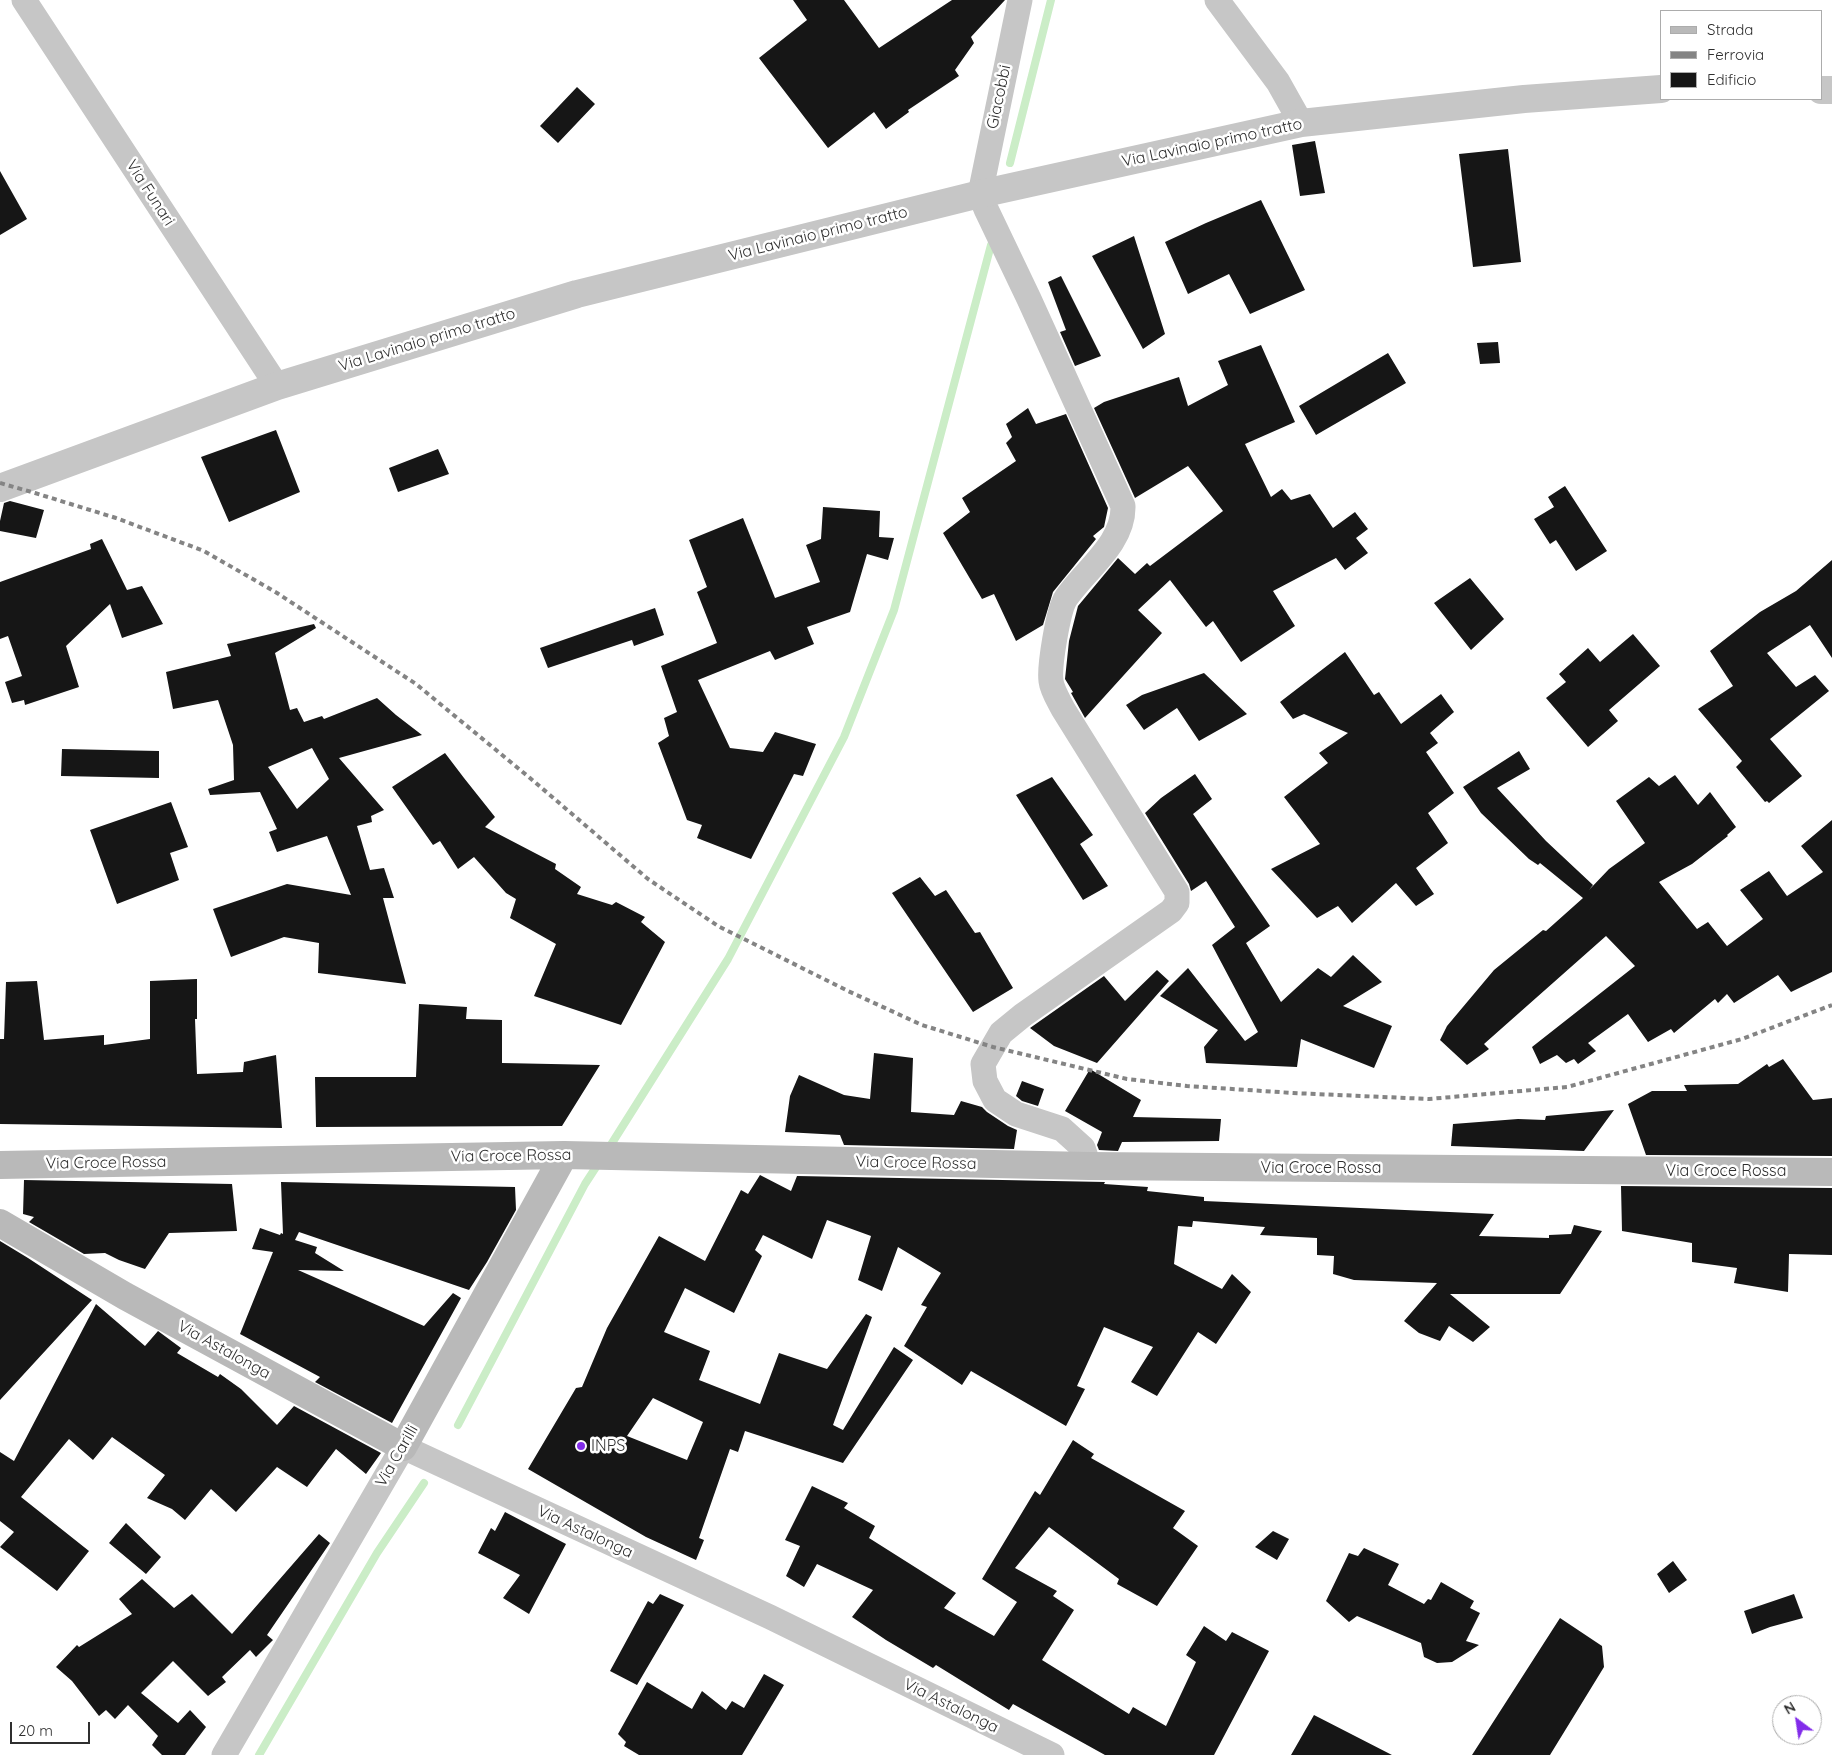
<!DOCTYPE html>
<html>
<head>
<meta charset="utf-8">
<style>
  body { margin:0 }
  #map { position:relative; width:1832px; height:1755px; overflow:hidden; background:#fff; font-family:Quicksand,sans-serif }
  canvas { display:block }
  .legend { position:absolute; left:1660px; top:10px; width:162px; height:90px; box-sizing:border-box; background:#fff; border:1px solid #acacac; margin:0; padding:6px 9px; list-style:none; font-size:15px; color:#2f2f2f }
  .legend li { display:flex; align-items:center; gap:10px; height:25px }
  .legend b { width:25px; border:1px solid #acacac }
  .north { position:absolute; left:1772px; top:1695px; width:50px; height:50px; box-sizing:border-box; background:#fff; border:1px solid #acacac; border-radius:50%; rotate:329deg; font-size:14px; font-weight:700; line-height:20px; text-align:center; color:#2f2f2f }
  .north::after { content:''; display:block; margin:auto; width:18px; height:22px; background:#822cea; clip-path:polygon(50% 0,100% 100%,50% 72%,0 100%) }
  .scale { position:absolute; left:10px; top:1722px; width:80px; height:22px; box-sizing:border-box; border:2px solid #2f2f2f; border-top:0; padding-left:6px; font-size:15px; line-height:18px; white-space:nowrap; color:#2f2f2f; -webkit-text-stroke:4px #fff; paint-order:stroke }
</style>
</head>
<body>
<div id="map">
<canvas width="1832" height="1755"></canvas>
<ul class="legend">
<li><b style="height:6px;background:#b9b9b9"></b>Strada</li>
<li><b style="height:6px;background:#848484"></b>Ferrovia</li>
<li><b style="height:14px;background:#161616"></b>Edificio</li>
</ul>
<div class="north">N</div>
<div class="scale">20 m</div>
</div>
<script>
const c = document.querySelector('canvas').getContext('2d');
c.lineJoin = 'round';
function strokePath(path, color, width, dash) { c.strokeStyle = color; c.lineWidth = width; c.lineCap = dash ? 'butt' : 'round'; c.setLineDash(dash || []); c.stroke(path); }
function fill(path, color) { c.fillStyle = color; c.fill(path, 'evenodd'); }
function drawText(font, color, halo, rows, align = 'center') {
  c.font = font + ' Quicksand,sans-serif'; c.lineWidth = 5; c.setLineDash([]); c.textBaseline = 'middle'; c.strokeStyle = halo; c.fillStyle = color; for (const [text, x, y, turn = 0] of rows) {
    c.save(); c.translate(x, y); c.rotate((+turn || 0) * Math.PI / 180); c.textAlign = isNaN(turn) ? turn : align; if (halo) c.strokeText(text, 0, 0); c.fillText(text, 0, 0); c.restore();
  }
}
strokePath(new Path2D(`
  M1010,163L1051,0
  M607,1151L728,959L844,737L894,610L991,245
  M458,1425L585,1184L600,1161
  M259,1755L377,1553L424,1483`), '#cbedc7', 8);
fill(new Path2D(`
  M793,0H844L879,48L952,0H1005L971,37L974,43L955,70L959,76L908,110L909,112L886,129L874,112L828,148L759,58L807,20Z
  M577,87L595,104L558,143L540,126Z
  M1315,141L1325,193L1300,196L1292,145Z
  M1508,149L1521,262L1473,267L1459,154Z
  M0,171L27,219L0,235Z
  M1261,200L1305,290L1250,314L1229,274L1188,294L1165,242L1206,223Z
  M1134,236L1165,334L1143,349L1092,256Z
  M1061,276L1101,356L1075,366L1060,332L1066,330L1048,282Z
  M1498,342L1500,363L1480,364L1477,343Z
  M1261,345L1295,422L1245,444L1271,497L1282,489L1291,500L1310,494L1333,528L1355,512L1368,529L1356,538L1368,553L1345,570L1336,558L1273,591L1295,626L1241,662L1213,621L1206,627L1170,580L1138,610L1162,633L1085,718L1071,693L1073,692L1065,679L1069,641L1078,606L1118,558L1135,574L1147,563L1150,566L1223,511L1188,466L1135,498L1094,408L1104,402L1179,377L1188,406L1228,385L1218,361Z
  M1388,353L1406,383L1316,435L1299,406Z
  M1028,408L1036,424L1066,414L1108,508L1104,527L1093,536L1096,539L1053,592L1043,625L1016,641L994,594L982,599L943,533L970,512L962,498L1016,461L1006,443L1012,437L1006,424Z
  M276,430L300,492L229,522L201,457Z
  M438,449L449,474L398,492L389,468Z
  M1565,486L1607,551L1576,571L1556,540L1550,544L1534,519L1554,507L1548,497Z
  M10,501L44,510L36,538L0,531V521L4,503Z
  M823,507L880,511L879,537L894,538L888,560L867,554L850,612L807,627L814,644L775,660L770,651L698,680L730,748L763,752L775,732L816,744L803,776L794,774L751,859L697,838L702,825L687,820L658,743L669,736L664,718L677,712L661,666L717,643L697,592L707,587L689,540L743,518L775,598L820,582L806,545L821,539Z
  M102,539L127,590L142,586L163,624L122,638L110,604L66,646L79,687L25,705L24,700L12,703L5,682L22,676L8,636L0,639V582L91,549L90,544Z
  M1832,560V658L1810,625L1767,653L1796,687L1815,675L1829,691L1770,739L1802,776L1769,803L1767,801L1765,802L1736,767L1742,761L1698,709L1733,686L1710,651L1760,612L1796,591Z
  M1470,578L1504,619L1471,650L1434,603Z
  M655,608L664,635L634,646L632,640L548,668L540,648Z
  M314,624L316,628L275,653L290,710L297,708L304,722L322,716L324,719L377,698L396,715L422,735L339,758L384,810L371,816L372,822L357,826L370,870L384,868L394,898H383L406,984L318,973L319,943L284,937L231,957L213,909L287,884L351,895L327,836L277,852L269,832L277,829L260,792L210,795L208,789L234,780L233,745L218,700L173,709L166,672L231,656L227,644ZM312,748L329,779L297,809L268,767Z
  M1633,634L1660,666L1609,710L1618,721L1588,747L1546,698L1566,682L1559,674L1588,648L1600,662Z
  M1345,652L1374,695L1379,692L1401,724L1441,694L1454,712L1430,733L1438,743L1426,752L1454,793L1428,813L1448,843L1416,868L1434,894L1416,906L1396,883L1352,923L1338,906L1317,918L1271,869L1320,844L1284,797L1328,763L1319,753L1348,733L1304,714L1293,719L1280,702Z
  M1204,673L1247,714L1199,741L1177,708L1144,730L1126,705L1142,695Z
  M62,749L159,751V778L61,776Z
  M1519,751L1530,769L1497,788L1546,841L1593,885L1589,890L1609,869L1645,843L1616,801L1649,777L1659,786L1675,775L1698,805L1710,792L1736,827L1727,835L1728,836L1692,864L1659,882L1697,929L1708,922L1727,946L1763,919L1740,890L1769,871L1787,896L1823,872L1801,846L1832,820V972L1791,992L1778,975L1734,1003L1727,994L1718,1003L1715,999L1674,1033L1671,1029L1648,1042L1628,1014L1588,1043L1596,1051L1578,1064L1574,1059L1566,1063L1557,1055L1540,1064L1532,1047L1635,966L1606,936L1484,1044L1489,1049L1467,1065L1440,1040L1447,1026L1494,970L1543,930L1546,931L1583,898L1540,863L1538,865L1529,859L1481,813L1463,787Z
  M445,753L464,778L495,817L485,827L556,864L555,869L581,887L577,894L612,905L616,902L645,917L641,922L665,942L621,1025L534,996L556,944L510,918L516,899L506,893L474,857L458,869L440,841L433,845L392,787Z
  M1195,774L1212,799L1193,814L1270,926L1246,943L1281,1002L1318,968L1331,977L1353,955L1382,982L1343,1006L1392,1026L1374,1068L1301,1039L1297,1067L1206,1063L1204,1047L1218,1030L1160,996L1188,968L1245,1041L1258,1032L1212,945L1235,927L1206,881L1191,891L1189,884L1145,813L1161,798Z
  M1052,777L1093,835L1080,844L1108,886L1083,900L1016,795Z
  M171,802L188,847L170,853L179,880L117,904L90,830Z
  M920,877L935,896L946,890L975,933L980,932L1013,988L973,1012L892,893Z
  M1157,970L1169,981L1097,1063L1054,1046L1030,1028L1104,976L1125,1001Z
  M197,979V1019H195L197,1074L243,1072L244,1062L276,1055L282,1128L0,1124V1039H4L6,982L37,981L44,1040L104,1035V1045L150,1039V981Z
  M419,1004L467,1007L466,1019L502,1020V1063L600,1065L562,1126L316,1127L315,1077H416Z
  M874,1053L913,1058L911,1112L954,1115L961,1101L982,1107L987,1112L1008,1126L1017,1130L1014,1149L844,1145L840,1135L785,1132L790,1096L799,1075L844,1095L870,1099Z
  M1783,1059L1813,1100L1832,1098V1156L1646,1155L1628,1104L1652,1091H1687L1684,1085L1738,1084L1767,1064L1769,1067Z
  M1090,1069L1141,1100L1133,1117L1221,1119L1219,1141L1122,1142L1118,1151L1099,1150L1097,1145L1102,1132L1065,1111Z
  M1022,1081L1044,1089L1038,1106L1022,1101L1016,1096Z
  M1614,1110L1584,1151L1451,1146L1453,1124L1518,1119L1545,1120L1546,1116Z
  M760,1175L791,1191L797,1176L1105,1182L1104,1184L1148,1187L1147,1191L1204,1197V1201L1494,1214L1479,1236L1549,1238V1235L1571,1234L1574,1225L1602,1231L1560,1294H1450L1490,1327L1473,1342L1449,1326L1440,1341L1419,1333L1404,1321L1437,1283L1354,1280L1333,1274L1334,1256L1317,1255V1238L1260,1235L1265,1227L1193,1221L1192,1227L1178,1226L1174,1264L1222,1289L1232,1274L1251,1292L1216,1344L1198,1332L1157,1396L1131,1382L1153,1347L1104,1327L1077,1386L1085,1389L1066,1426L971,1371L962,1385L904,1346L927,1307L921,1305L941,1273L898,1247L882,1291L858,1280L871,1236L827,1220L812,1259L763,1235L755,1250L762,1256L734,1313L685,1288L664,1332L710,1351L699,1380L760,1404L779,1353L827,1369L866,1314L872,1317L833,1425L843,1430L894,1347L913,1360L843,1463L745,1431L738,1452L730,1449L699,1538L704,1540L696,1560L646,1537L528,1469L576,1388L582,1387L607,1328L659,1236L705,1261L741,1190L748,1194ZM653,1398L703,1422L687,1460L627,1436Z
  M24,1180L232,1184L237,1231L169,1233L145,1269L119,1260L105,1253L84,1254L29,1222L34,1217L23,1214Z
  M281,1182L515,1187L516,1210L487,1262L469,1290L299,1232L295,1240L317,1247L315,1253L344,1271L298,1270L424,1326L453,1293L461,1298L392,1423L315,1382L320,1377L240,1334L273,1252L252,1249L260,1228L280,1235L281,1233L283,1234Z
  M1621,1186L1832,1188V1255L1789,1254L1788,1292L1734,1283L1737,1268L1692,1262V1243L1622,1231Z
  M0,1241L28,1258L92,1300L0,1400Z
  M96,1304L145,1346L158,1331L181,1348L177,1353L218,1377L220,1374L241,1389L277,1425L294,1406L381,1453L366,1474L336,1449L307,1487L277,1467L236,1512L211,1489L185,1520L172,1509L147,1498L165,1475L112,1437L93,1460L69,1439L21,1497L89,1551L57,1591L0,1547L14,1532L0,1521V1452L14,1461Z
  M1073,1440L1094,1454L1091,1458L1185,1511L1173,1528L1198,1546L1157,1606L1117,1584L1119,1579L1049,1527L1015,1568L1057,1591L1053,1596L1074,1610L1042,1660L1129,1714L1133,1707L1166,1726L1196,1662L1186,1655L1204,1626L1226,1641L1232,1632L1269,1651L1214,1755H1105L1013,1704L1009,1710L936,1665L933,1668L886,1640L852,1617L873,1590L817,1564L804,1587L786,1576L800,1546L785,1540L812,1486L848,1503L844,1508L875,1526L869,1538L956,1593L944,1608L994,1636L1017,1602L982,1579L1035,1491L1040,1495Z
  M505,1512L566,1544L529,1614L503,1598L520,1575L478,1553L491,1528L495,1531Z
  M126,1523L161,1557L146,1574L109,1543Z
  M1273,1531L1289,1539L1277,1560L1255,1547Z
  M319,1534L330,1543L267,1635L273,1640L256,1657L250,1650L222,1677L226,1682L208,1696L173,1661L141,1693L178,1723L190,1710L206,1727L185,1755H162L152,1745L158,1736L128,1705L115,1719L106,1710L99,1716L72,1681L56,1667L77,1645L79,1647L132,1614L119,1599L142,1579L174,1608L192,1594L232,1634Z
  M1364,1548L1399,1564L1388,1585L1424,1604L1428,1599L1431,1600L1441,1582L1474,1601L1470,1608L1480,1613L1466,1641L1479,1645L1452,1662L1437,1663L1424,1657L1421,1643L1357,1616L1349,1622L1326,1601L1349,1553L1358,1556Z
  M1673,1561L1687,1580L1669,1593L1657,1574Z
  M660,1594L684,1605L637,1685L610,1671L648,1601L653,1604Z
  M1794,1594L1803,1618L1770,1627L1752,1634L1744,1611Z
  M1560,1618L1602,1646L1604,1667L1550,1755H1472Z
  M764,1674L784,1685L742,1755H639L624,1746L626,1742L618,1734L647,1682L692,1709L702,1691L726,1710L732,1701L744,1708Z
  M1314,1715L1392,1755H1291Z`), '#161616');
strokePath(new Path2D(`
  M24,0L277,386
  M1020,0L980,194L986,209L1029,299L1123,506C1124,543 1086,569 1066,598C1058,610 1049,667 1051,681C1052,690 1059,701 1063,709L1177,892V903L1171,911L1023,1015L1001,1033L983,1064L985,1081L995,1100L1016,1114L1062,1129L1083,1148L1089,1166
  M1217,0L1278,82L1301,123
  M224,1755L403,1447L770,1617L1052,1755`), '#c6c6c6', 25);
strokePath(new Path2D(`
  M1821,90H1832
  M0,488L277,386L577,294L980,194L1301,123L1524,99L1661,89`), '#c6c6c6', 28);
strokePath(new Path2D(`
  M0,1165L564,1155L1089,1166L1832,1172
  M0,1223L125,1296L403,1447L564,1155`), '#b9b9b9', 28);
strokePath(new Path2D(`
  M0,483L35,493L116,518L204,551L277,593L416,684L530,778L648,879L718,926L848,991L922,1025L993,1047L1127,1079L1187,1086L1293,1093L1429,1099L1567,1087L1742,1039L1832,1005`), '#848484', 4, [5, 4]);
for (const [x, y, r, color] of [
  [581,1446,5,"#822cea"]
]) { const dot = new Path2D(); dot.arc(x, y, r, 0, 2 * Math.PI); c.fillStyle = color; c.fill(dot); strokePath(dot, '#fff', 2); }
drawText('16px', '#2f2f2f', '#fff', [
  ["Giacobbi",999,97,-78],
  ["Via Lavinaio primo tratto",1212,143,-12],
  ["Via Funari",150,193,57],
  ["Via Lavinaio primo tratto",818,234,-14],
  ["Via Lavinaio primo tratto",427,340,-17],
  ["Via Croce Rossa",511,1156,-1],
  ["Via Croce Rossa",106,1163,-1],
  ["Via Croce Rossa",916,1163,1],
  ["Via Croce Rossa",1321,1168],
  ["Via Croce Rossa",1726,1171],
  ["Via Astalonga",224,1350,29],
  ["Via Carilli",397,1456,-60],
  ["Via Astalonga",585,1532,25],
  ["Via Astalonga",951,1706,26]
]);
drawText('16px', '#2f2f2f', '#fff', [
  ["INPS",591,1446]
], 'left');
</script>
</body>
</html>
